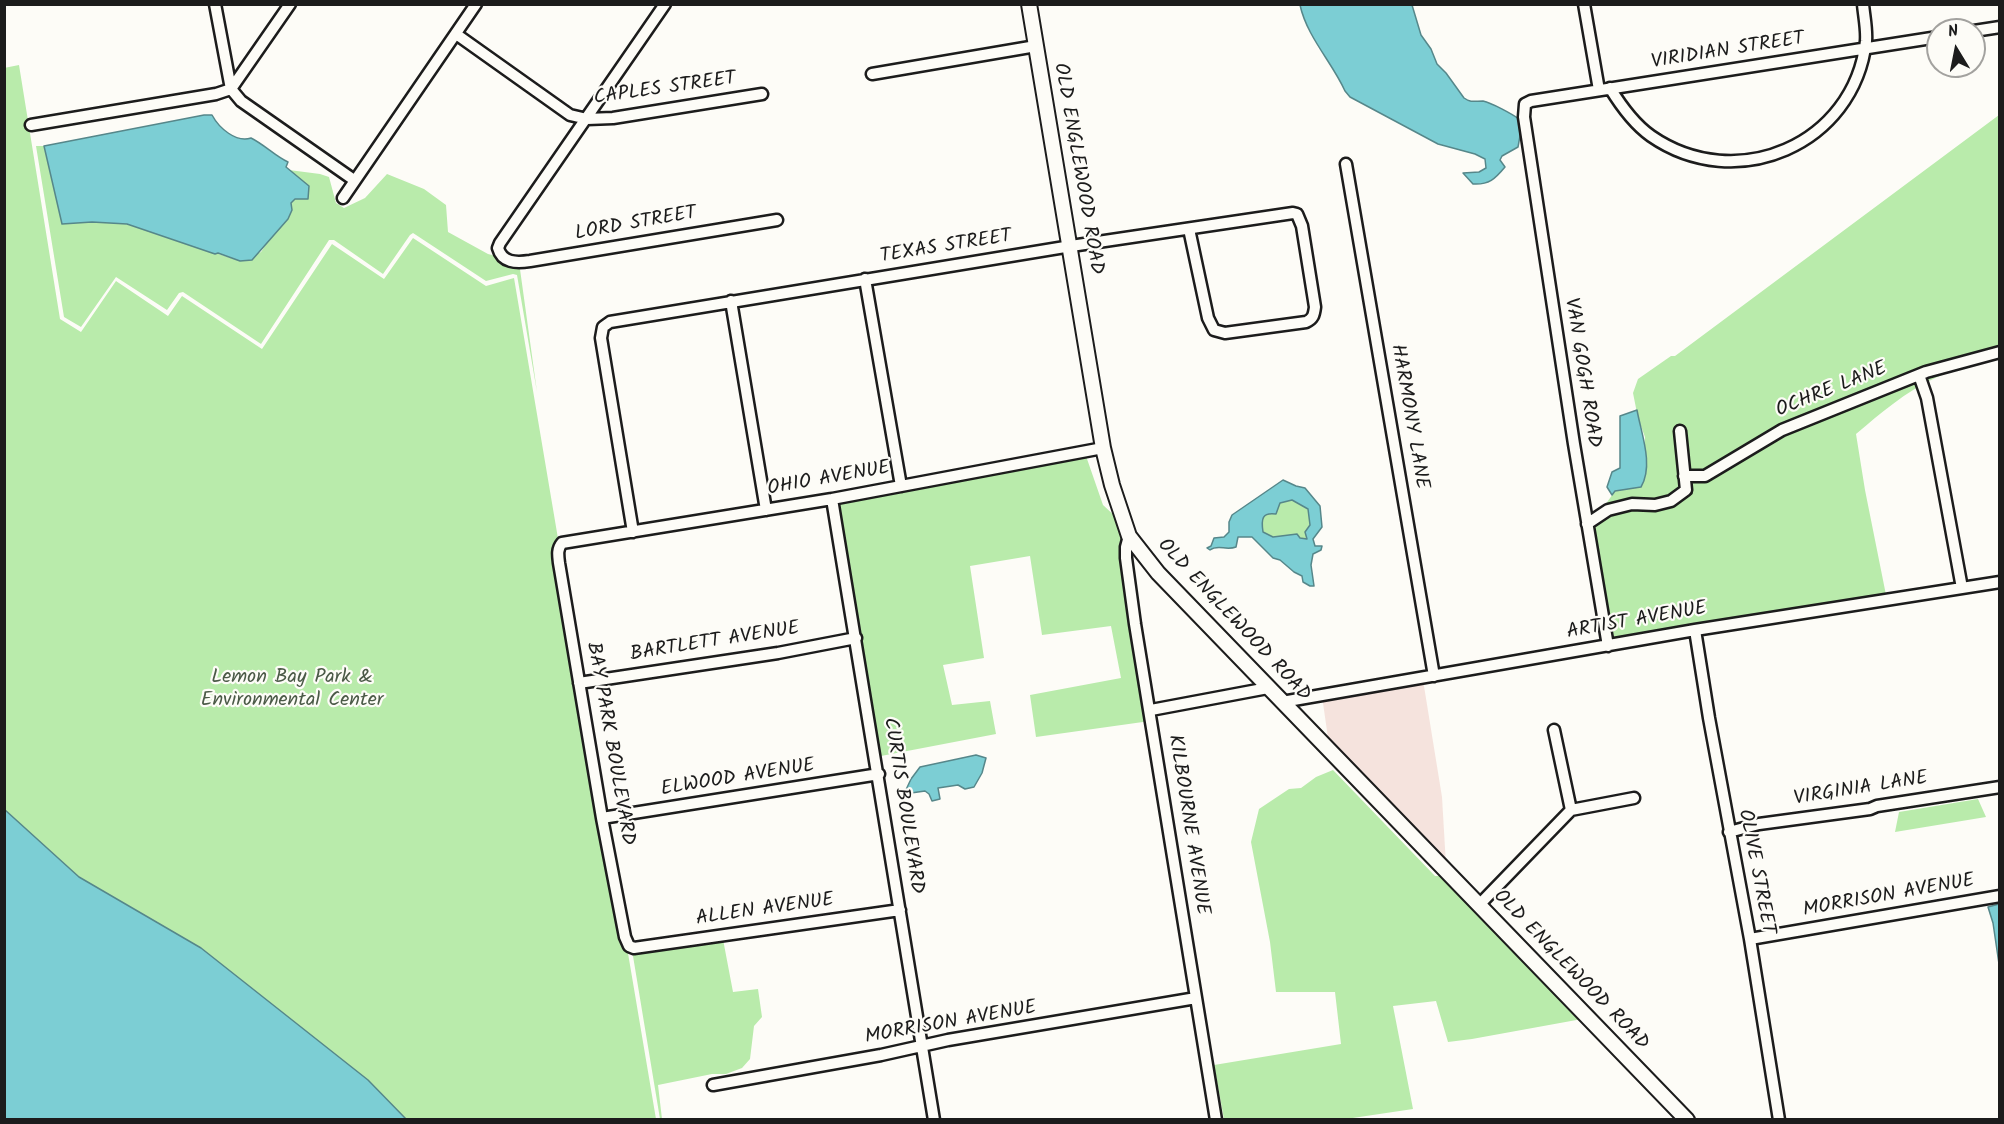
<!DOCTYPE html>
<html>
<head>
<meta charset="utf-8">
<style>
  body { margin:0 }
  #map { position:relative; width:2004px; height:1124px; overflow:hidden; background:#fdfcf7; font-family:Kalam,sans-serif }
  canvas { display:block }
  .frame { position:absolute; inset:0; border:6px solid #1c1c1c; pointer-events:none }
  .north { position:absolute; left:1926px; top:18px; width:60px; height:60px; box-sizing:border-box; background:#fdfcf7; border:2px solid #a3a29f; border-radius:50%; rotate:350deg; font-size:16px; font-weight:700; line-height:24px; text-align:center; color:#1c1c1c }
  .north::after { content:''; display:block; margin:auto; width:21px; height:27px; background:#1c1c1c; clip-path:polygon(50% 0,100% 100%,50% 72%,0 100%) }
</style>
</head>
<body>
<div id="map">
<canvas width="2004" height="1124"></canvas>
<div class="frame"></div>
<div class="north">N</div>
</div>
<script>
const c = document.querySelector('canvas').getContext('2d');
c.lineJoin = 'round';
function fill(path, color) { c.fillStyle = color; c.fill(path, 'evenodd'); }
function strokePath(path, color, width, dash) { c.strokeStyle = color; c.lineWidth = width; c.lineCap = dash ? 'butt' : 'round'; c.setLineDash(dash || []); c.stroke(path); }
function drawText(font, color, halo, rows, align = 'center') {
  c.font = font + ' Kalam,sans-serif'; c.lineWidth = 4.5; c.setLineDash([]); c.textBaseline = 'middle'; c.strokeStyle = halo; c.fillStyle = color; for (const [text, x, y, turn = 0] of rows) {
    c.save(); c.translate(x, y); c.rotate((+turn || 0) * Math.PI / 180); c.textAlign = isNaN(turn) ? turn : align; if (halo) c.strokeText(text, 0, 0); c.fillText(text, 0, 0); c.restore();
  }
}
fill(new Path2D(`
  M1423,680L1442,797L1446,865L1329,745L1322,696Z`), '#f5e3dd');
fill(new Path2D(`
  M19,65L60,319L81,332L116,281L168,316L182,296L262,349L332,244L384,279L413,238L486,286L514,278L656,1119H383L5,823L4,68Z
  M1999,115V352C1979,363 1956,368 1935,378C1905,392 1881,413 1856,434L1865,490L1886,595L1616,649L1593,522L1615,491L1641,487L1645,437L1638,418L1633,393L1638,379L1671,356H1675Z
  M36,146H44L62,224L92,222L127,224L240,261L261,252L270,238L288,219L292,210L291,203L295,198H298L300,179L289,170L320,174L329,177L336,203L344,208L365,198L387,174L424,189L446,205L448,232L488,254L519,262L537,392L517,275L513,274L486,281L413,233L410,235L383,274L334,240H329L261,344L183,292L179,293L167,310L116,277L81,327L64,317Z
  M1086,456L1103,505L1117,518L1125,538L1150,721L1036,737L1030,695L1121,678L1111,626L1042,635L1030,556L970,566L984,658L943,665L952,705L990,701L996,734L881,756L839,506L841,495Z
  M1292,499L1308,509L1310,525L1307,530V539L1273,537L1263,532L1261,521L1263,516L1273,513L1280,503Z
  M1333,770L1435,876H1442L1582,1019L1472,1039L1448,1042L1436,1001L1393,1006L1413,1109L1346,1119H1224L1214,1065L1341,1044L1335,992H1276L1270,942L1251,842L1259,809L1289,789L1301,788L1316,777Z
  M1978,799L1986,817L1895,832L1899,812Z
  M722,934L733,992L758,989L762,1017L754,1026L750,1059L742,1068L726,1074H712L658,1085L662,1119H660L632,950Z`), '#b9ebab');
const water = new Path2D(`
  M1300,5H1412L1421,35L1431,49L1437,64L1446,73L1464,98C1471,103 1475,101 1483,101C1492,103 1512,114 1519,119L1520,136L1518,147L1502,156L1500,160L1505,167C1495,179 1489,185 1473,184L1463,173L1479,172L1486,168L1485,159L1475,154L1438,144L1350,97L1345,91C1332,62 1307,37 1300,5Z
  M204,115H212C219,128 236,143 251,138C265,145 275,156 288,162L286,167L309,186L308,199H295L291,203L292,210L288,219L252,260L240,261L218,253L215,254L127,224L92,222L62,224L44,146Z
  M1637,410C1641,433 1654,465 1641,487L1615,491L1612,495L1607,487L1612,472L1620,468V416Z
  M1283,480L1296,486L1305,488L1320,506L1322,527L1313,539L1315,546H1322L1321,550L1313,554L1311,565L1314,586H1310L1303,582L1302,576L1294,572L1280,560L1273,558L1252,537H1238L1236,547C1226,551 1218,544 1210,550L1207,548L1211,546L1214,538L1224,537L1229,532V522L1232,515ZM1292,500L1308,509L1310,525L1305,532L1307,539L1300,538L1297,534L1273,537L1263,532C1261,519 1262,512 1276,514L1280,503Z
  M976,755L986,758L982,773L974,787L965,789L958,785L938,788L940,799L932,801L929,794L925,791L904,794L911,779L920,767Z
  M4,809L79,877L201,948L368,1080L406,1119H5Z
  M1999,904H2000L1999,964L1993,923L1988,907Z`);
fill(water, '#7cced4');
strokePath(water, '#56878a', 1.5);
const minor = new Path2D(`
  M215,4L231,89L241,101L354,180
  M665,4L500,243L498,248C502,263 516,263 530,261L777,220
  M1584,4L1599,90
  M1974,31L2000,27
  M456,34L570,115L587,119L613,118L762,94
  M872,74L1036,46
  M1610,88C1621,106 1634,124 1651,136C1736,195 1854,145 1866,41C1867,29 1864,16 1863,4
  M31,125L216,94L231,89L290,4
  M1346,164L1434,676
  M343,198L476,4
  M865,279L901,486
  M731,301L766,510
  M1919,375L1927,398L1962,588
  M1684,476H1705L1782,430L1926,372L2000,352
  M832,499L934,1120
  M1587,524L1608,510L1632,504L1655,505L1671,501L1686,490L1680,431
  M633,532L601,338L603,327L610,322L1071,246L1293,213L1297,214L1302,226L1315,307C1314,315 1313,319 1306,322L1225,333L1214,330L1208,318L1189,229
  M1129,536L1126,547V558L1135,624L1216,1120
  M1695,630L1709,718L1750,939L1779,1120
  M1608,646L1574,444L1524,117L1525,104L1531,101L1938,37
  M579,683L778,653L856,638
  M1282,702L1695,630L2000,582
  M1151,710L1268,688
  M1571,810L1634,798
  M602,818L879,774
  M1729,832L1759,824L1870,809L1877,806L2000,787
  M1479,905L1571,810L1554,730
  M900,910L634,948L629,946L625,937L602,818L559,563C558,555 557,549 562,543L832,499L1103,448
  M1750,939L2000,896
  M713,1085L881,1055L948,1040L1196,998`);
const tertiary = new Path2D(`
  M1029,4L1103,448L1112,485L1129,536L1158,573L1687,1120`);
strokePath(minor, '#1c1c1c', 15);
strokePath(tertiary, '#1c1c1c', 18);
strokePath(minor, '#fdfcf7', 10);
strokePath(tertiary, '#fdfcf7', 14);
drawText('20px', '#1c1c1c', '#fdfcf7', [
  ["VIRIDIAN STREET",1728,52,-9],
  ["CAPLES STREET",665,90,-8],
  ["OLD ENGLEWOOD ROAD",1077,169,80],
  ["LORD STREET",636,225,-10],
  ["TEXAS STREET",946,248,-9],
  ["VAN GOGH ROAD",1581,373,81],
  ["OCHRE LANE",1832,391,-22],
  ["HARMONY LANE",1408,417,80],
  ["OHIO AVENUE",829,480,-10],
  ["OLD ENGLEWOOD ROAD",1233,621,47],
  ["ARTIST AVENUE",1637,622,-10],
  ["BARTLETT AVENUE",715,643,-9],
  ["BAY PARK BOULEVARD",609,744,80],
  ["ELWOOD AVENUE",738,779,-9],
  ["VIRGINIA LANE",1861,790,-9],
  ["CURTIS BOULEVARD",902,806,81],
  ["KILBOURNE AVENUE",1187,825,81],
  ["OLIVE STREET",1755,872,79],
  ["MORRISON AVENUE",1889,897,-10],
  ["ALLEN AVENUE",765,911,-8],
  ["OLD ENGLEWOOD ROAD",1570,971,46],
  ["MORRISON AVENUE",951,1024,-10]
]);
drawText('20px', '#4b5a47', '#fdfcf7', [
  ["Lemon Bay Park &",292,679],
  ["Environmental Center",292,702]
]);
</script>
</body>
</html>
